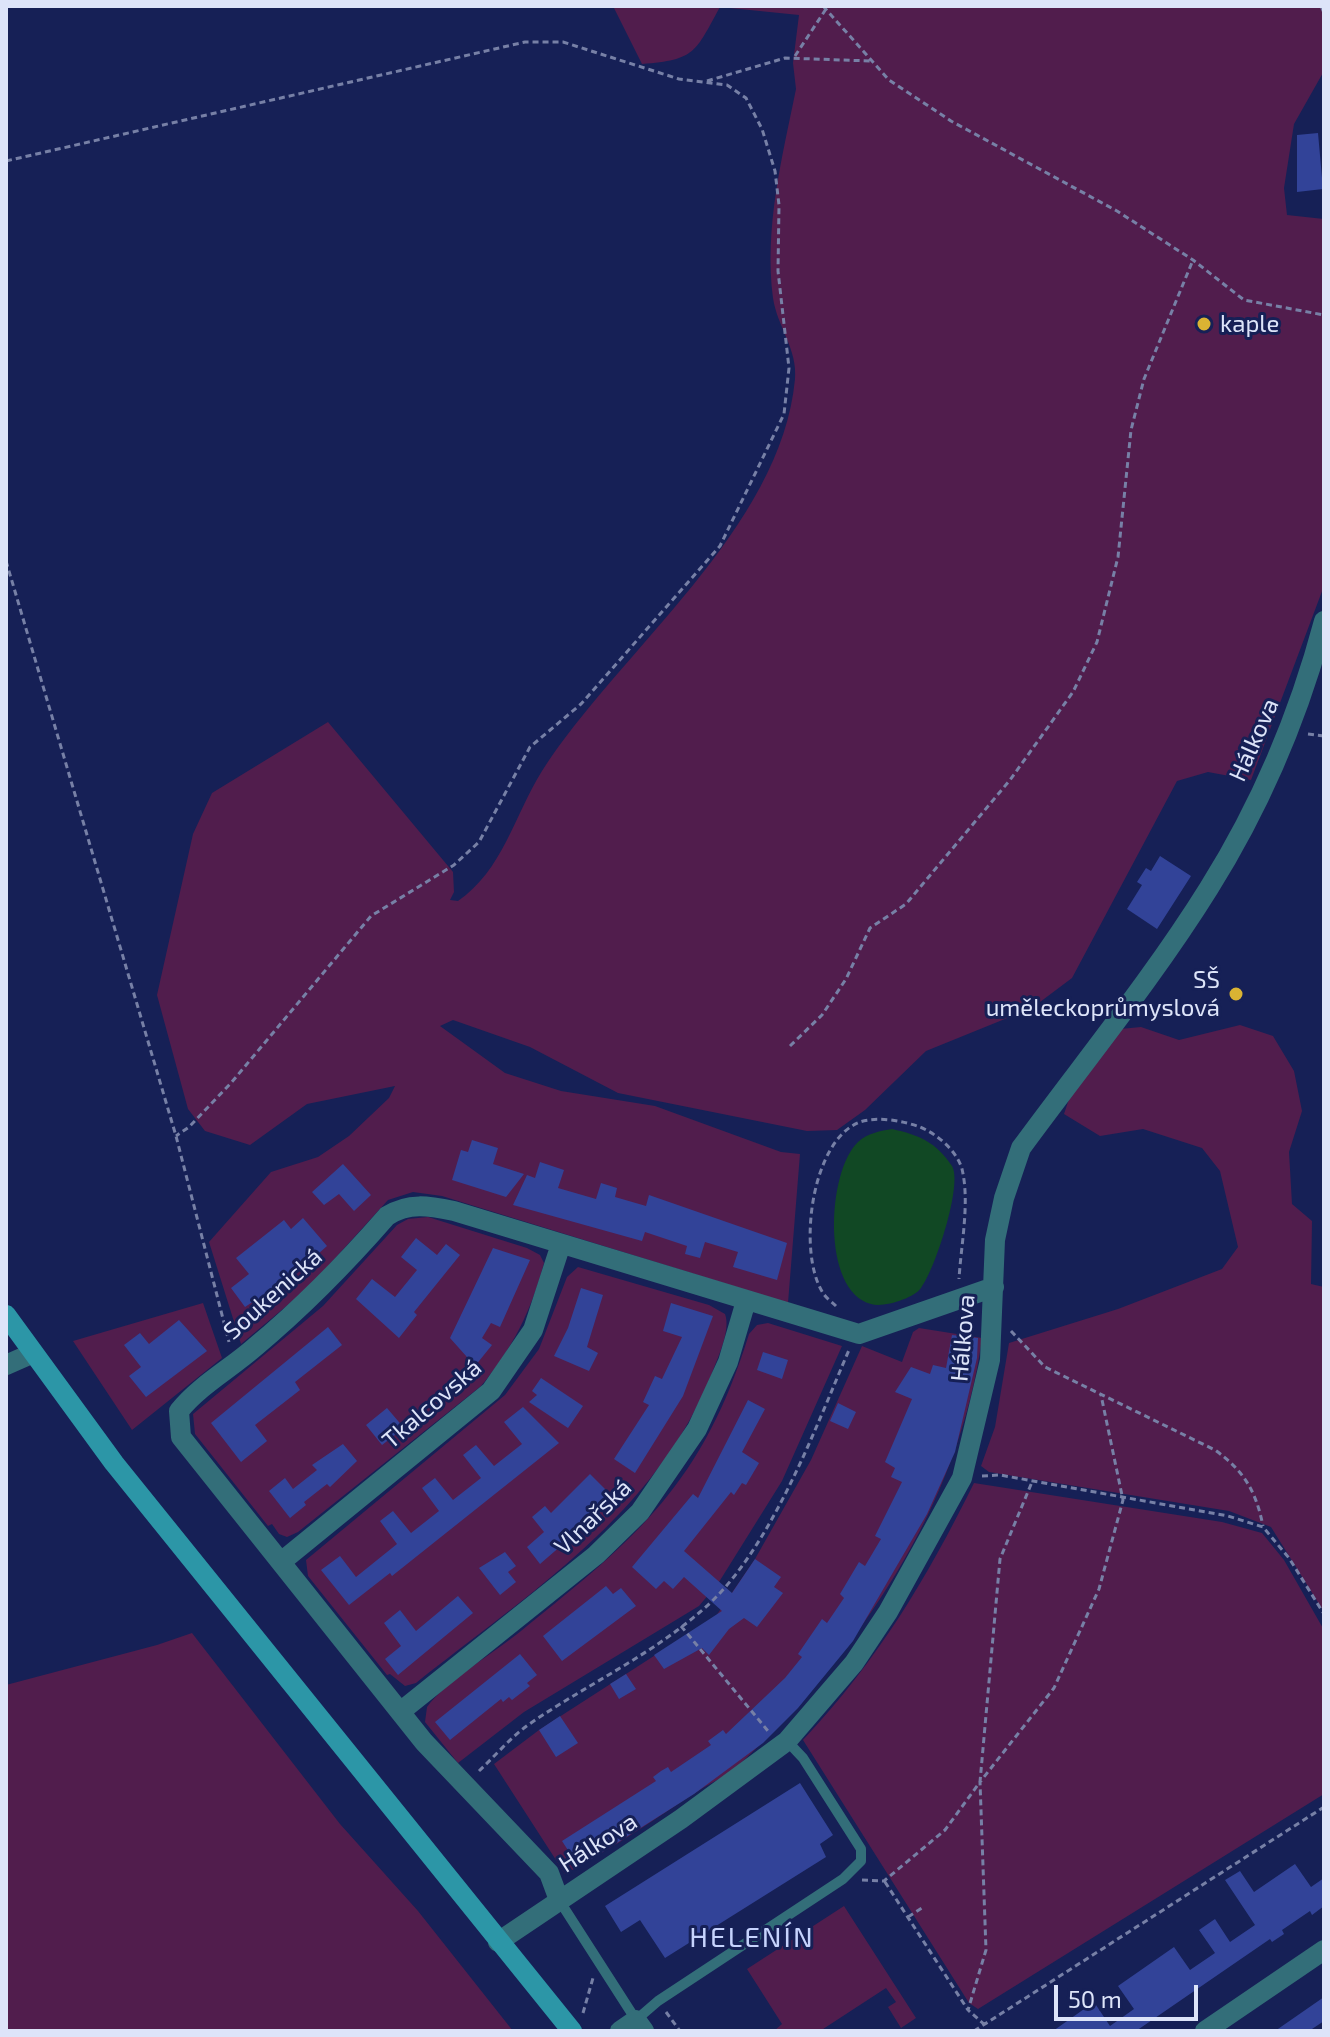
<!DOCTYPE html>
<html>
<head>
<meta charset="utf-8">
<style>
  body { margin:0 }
  #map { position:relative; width:1330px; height:2037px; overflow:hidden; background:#162056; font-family:"Exo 2",sans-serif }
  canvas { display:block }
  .frame { position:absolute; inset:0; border:8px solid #dde4f9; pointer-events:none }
  .scale { position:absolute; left:1054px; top:1985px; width:144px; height:36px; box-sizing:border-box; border:4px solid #dde4f9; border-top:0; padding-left:10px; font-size:24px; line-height:28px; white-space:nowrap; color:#dde4f9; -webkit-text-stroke:6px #162056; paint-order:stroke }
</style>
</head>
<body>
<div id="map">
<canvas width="1330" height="2037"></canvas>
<div class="frame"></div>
<div class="scale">50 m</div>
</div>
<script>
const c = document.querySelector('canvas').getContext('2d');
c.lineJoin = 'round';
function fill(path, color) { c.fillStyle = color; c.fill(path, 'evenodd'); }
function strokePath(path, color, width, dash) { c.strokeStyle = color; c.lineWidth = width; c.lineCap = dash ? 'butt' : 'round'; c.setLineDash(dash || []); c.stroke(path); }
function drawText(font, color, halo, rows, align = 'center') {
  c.font = font + ' "Exo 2",sans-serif'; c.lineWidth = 6; c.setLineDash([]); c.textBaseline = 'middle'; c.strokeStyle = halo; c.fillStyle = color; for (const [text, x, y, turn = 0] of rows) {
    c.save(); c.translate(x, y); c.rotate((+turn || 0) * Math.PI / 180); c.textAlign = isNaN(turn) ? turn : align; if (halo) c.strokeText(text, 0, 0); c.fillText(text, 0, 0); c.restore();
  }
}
fill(new Path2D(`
  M613,6H1324V71L1294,124L1284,188L1287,215L1324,219V586L1251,780L1208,772L1177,781L1072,978L1032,1008L926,1051L865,1110L837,1130L807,1131L618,1093L530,1047L453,1020L440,1026L505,1073L561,1091L655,1106L781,1152L800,1154L788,1303L442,1196L413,1192L388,1200L308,1288L241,1344L209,1242L271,1172L318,1157L349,1136L389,1098L395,1086L307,1104L250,1145L205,1131L188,1109L157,995L193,834L212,793L328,722L453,872L454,892L450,900L458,901C503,870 514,816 542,771C620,650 781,529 795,379C798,350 777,326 773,298C764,228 782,158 796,89L793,63L799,15L720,7C695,52 696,60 642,64Z
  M1240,1025L1273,1036L1294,1071L1302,1111L1289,1152L1292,1204L1312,1221L1311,1284L1324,1287V1612L1271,1527L1229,1511L989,1472L981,1466L995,1427L1009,1343L1118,1309L1222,1269L1238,1247L1220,1171L1202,1148L1143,1129L1100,1136L1064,1114L1085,1051L1110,1030L1141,1027L1179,1040Z
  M428,1217L527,1248L540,1255L544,1263C531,1311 513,1348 481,1386L298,1532L287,1537L279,1534L272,1524L268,1526L195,1434L193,1414L323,1306L397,1225L408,1219Z
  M578,1267L709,1305L725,1314C731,1330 718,1357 712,1373C657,1513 529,1593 416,1683L405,1686L390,1674L387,1675L308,1576L306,1560L505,1395L539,1349L567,1277Z
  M203,1303L222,1358L132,1430L73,1341Z
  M768,1323L842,1346L782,1481L719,1582L699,1606L524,1712L458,1763L425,1722L427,1707C445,1682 495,1652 521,1631C638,1537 703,1483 749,1334L757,1325Z
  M919,1328L982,1338C959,1507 858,1653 738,1766C729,1775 710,1783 698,1791C653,1820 612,1849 565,1874L494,1764L539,1730L716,1616L755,1559L811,1460L862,1346L902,1362L913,1332Z
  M974,1483L1222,1522L1262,1533L1284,1560L1324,1630V1794L978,2009L969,2003L803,1740C878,1660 926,1580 974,1483Z
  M192,1633L340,1824L418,1911L513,2031H6V1685L157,1645Z
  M844,1906L916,2018L901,2028L888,2007L896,2002L886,1988L820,2031H774L782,2024L747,1969Z`), '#511d4d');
fill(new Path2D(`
  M892,1129C919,1135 936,1142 952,1166C963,1184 935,1270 921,1288C914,1298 884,1308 871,1304C821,1291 827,1171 858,1142C867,1133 881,1131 892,1129Z`), '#114824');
fill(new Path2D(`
  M1318,133L1323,189L1297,192V135Z
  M1160,856L1191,876L1157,929L1127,909L1142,885L1137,882L1146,868L1151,871Z
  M472,1140L498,1148L493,1164L524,1174L506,1197L452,1180L461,1150L468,1152Z
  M540,1162L564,1170L558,1188L596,1199L601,1183L617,1188L615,1197L646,1206L649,1195L787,1243L777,1280L733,1267L738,1252L705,1242L700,1258L685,1254L687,1246L645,1232L642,1241L513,1205L527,1175L535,1178Z
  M343,1164L371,1195L354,1211L339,1194L324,1205L312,1192Z
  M303,1218L327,1246L262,1304L257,1299L245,1307L231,1288L249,1274L236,1258L284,1220L291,1229Z
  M416,1238L437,1255L446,1244L460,1255L414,1312L417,1315L399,1338L356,1299L372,1279L395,1297L417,1270L401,1257Z
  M493,1248L530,1260L500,1327L491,1323L482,1338L492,1345L475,1366L450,1338Z
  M581,1288L603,1295L587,1347L598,1353L589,1371L554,1356L568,1328Z
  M671,1303L713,1316L683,1396L635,1473L614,1459L649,1405L643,1402L655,1376L662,1379L682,1337L663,1331Z
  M179,1320L207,1351L146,1397L129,1376L141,1367L124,1345L140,1333L149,1344Z
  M328,1327L342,1345L295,1382L300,1390L255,1425L267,1441L241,1462L211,1423Z
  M952,1335L978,1338L977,1358L955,1452L927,1514L853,1641L798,1708L763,1743L694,1794L579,1867L562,1841L656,1781L653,1777L661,1771L668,1767L671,1772L711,1745L708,1741L723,1730L726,1734L785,1678L802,1657L798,1654L822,1619L827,1623L844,1598L840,1594L859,1562L865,1566L881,1539L875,1536L902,1482L891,1477L895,1468L885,1462L912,1399L895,1392L911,1367L930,1374L933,1365L946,1368Z
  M763,1352L788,1360L782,1379L757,1370Z
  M541,1378L583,1406L568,1428L529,1402L537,1395L532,1391Z
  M748,1400L765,1409L742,1452L759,1463L746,1485L742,1483L734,1495L731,1492L684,1551L732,1593L755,1559L781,1577L774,1587L783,1593L757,1627L744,1618L729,1629L709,1655L702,1648L664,1669L654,1655L722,1611L684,1577L673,1589L664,1581L656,1589L632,1567L693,1494L698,1498Z
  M838,1403L856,1412L848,1429L830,1421Z
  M523,1407L559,1443L392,1576L390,1573L349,1605L321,1570L340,1556L356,1577L397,1544L380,1521L393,1511L411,1533L439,1511L422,1488L435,1478L453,1500L481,1478L463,1455L476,1445L494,1466L522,1444L504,1422Z
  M387,1408L404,1428L382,1445L366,1425Z
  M343,1444L357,1461L330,1487L327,1484L304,1502L306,1505L290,1518L269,1491L285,1478L293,1489L317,1470L312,1465Z
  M590,1474L615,1499L540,1564L527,1547L544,1532L532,1517L545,1506L551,1513Z
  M505,1552L516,1566L508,1572L516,1582L500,1595L479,1568Z
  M606,1586L613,1594L621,1588L636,1606L562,1661L543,1636Z
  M458,1596L473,1613L398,1675L385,1659L401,1646L384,1623L400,1610L416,1631Z
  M520,1654L537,1675L527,1683L530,1686L512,1700L509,1697L503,1702L501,1699L450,1740L435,1722Z
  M626,1674L636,1689L619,1699L610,1684Z
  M560,1716L578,1743L556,1757L539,1730Z
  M800,1783L833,1835L820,1844L826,1857L665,1958L640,1920L621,1932L605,1906Z
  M1295,1864L1311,1887L1324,1878V1906L1312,1915L1310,1911L1282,1930L1284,1934L1272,1942L1270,1939L1136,2031H1053L1094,2002L1110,2026L1134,2009L1118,1986L1174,1947L1190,1970L1215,1953L1199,1930L1215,1919L1230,1942L1255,1925L1225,1880L1240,1871L1254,1892Z
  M1324,1997V2021L1309,2031H1275Z`), '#324398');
strokePath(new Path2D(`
  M823,6L889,80L951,121L1117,211L1193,260L1244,300L1324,315
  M1321,6L1324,13
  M795,56L826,9
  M707,81L785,58L871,61
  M6,161L525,42H563L679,79L727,85L746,98L762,129L775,171L779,205L778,271L789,368L784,414L720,546L581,704L530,747L479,842L454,865L371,916L231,1083L189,1127L176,1136
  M6,561L176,1136L229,1342
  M1308,734L1324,736
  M790,1046L822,1015L846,979L870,928L906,904L1010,780L1073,692L1097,642L1118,557L1131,430L1144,379L1193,260
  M836,1306C832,1302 826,1298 823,1293C797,1253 811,1140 860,1122C877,1116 904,1121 920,1127C937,1134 957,1151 962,1169C970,1202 961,1245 959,1279
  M1011,1331L1045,1367L1215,1450C1244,1471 1256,1491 1263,1526
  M982,1476L1000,1475L1228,1516L1263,1527L1289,1558L1324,1614
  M681,1626L768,1731
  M479,1771C495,1756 510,1738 528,1725C584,1686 648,1657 700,1612C769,1555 814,1431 849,1350
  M862,1880L884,1881L945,1830L980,1782L1000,1559L1032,1482
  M885,1882L968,2010
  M908,1917L922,1908
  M666,2012L680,2031
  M583,2013L593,1978
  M985,2025L968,2010L986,1950L980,1782L1054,1688L1099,1589L1123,1500L1101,1395
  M974,2031L1324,1807`), '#7780a6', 3, [6, 4]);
strokePath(new Path2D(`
  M559,1900L636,2020L658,2001L843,1879L861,1861V1849L803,1758L787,1741`), '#336e79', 10);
strokePath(new Path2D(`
  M6,1365L31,1354
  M281,1562L491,1391L533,1330L561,1244
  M400,1712L596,1555L640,1512L697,1429L728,1362L746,1301
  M559,1900L549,1873L424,1742L181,1437L179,1411C200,1385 230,1369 255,1347C303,1307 346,1263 387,1216C409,1202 429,1206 454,1211L859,1334L994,1287
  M498,1942L681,1819L787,1741L854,1663L888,1612L962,1478L990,1360L995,1240L1004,1198L1021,1148C1084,1062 1153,978 1209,888C1261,805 1299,715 1324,621
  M620,2031L636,2020L644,2031
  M1205,2031L1324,1950`), '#336e79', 20);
strokePath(new Path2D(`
  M6,1315L114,1463L572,2031`), '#2c96a7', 20);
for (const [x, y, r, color] of [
  [1204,324,8,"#dab333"],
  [1236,994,8,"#dab333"]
]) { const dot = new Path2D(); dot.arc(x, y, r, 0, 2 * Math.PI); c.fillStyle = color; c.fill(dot); strokePath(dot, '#162056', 3); }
drawText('24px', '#dde4f9', '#162056', [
  ["kaple",1220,324],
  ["SŠ",1220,980,"right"],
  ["uměleckoprůmyslová",1220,1008,"right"]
], 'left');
drawText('24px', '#dde4f9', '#162056', [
  ["Hálkova",1254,740,-66],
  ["Soukenická",273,1294,-42],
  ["Hálkova",963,1338,-85],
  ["Tkalcovská",432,1404,-41],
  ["Vlnařská",593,1517,-44],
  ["Hálkova",598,1843,-33]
]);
c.letterSpacing = '2px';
drawText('28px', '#c6d3fd', '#162056', [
  ["HELENÍN",752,1938]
]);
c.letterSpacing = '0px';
</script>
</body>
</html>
